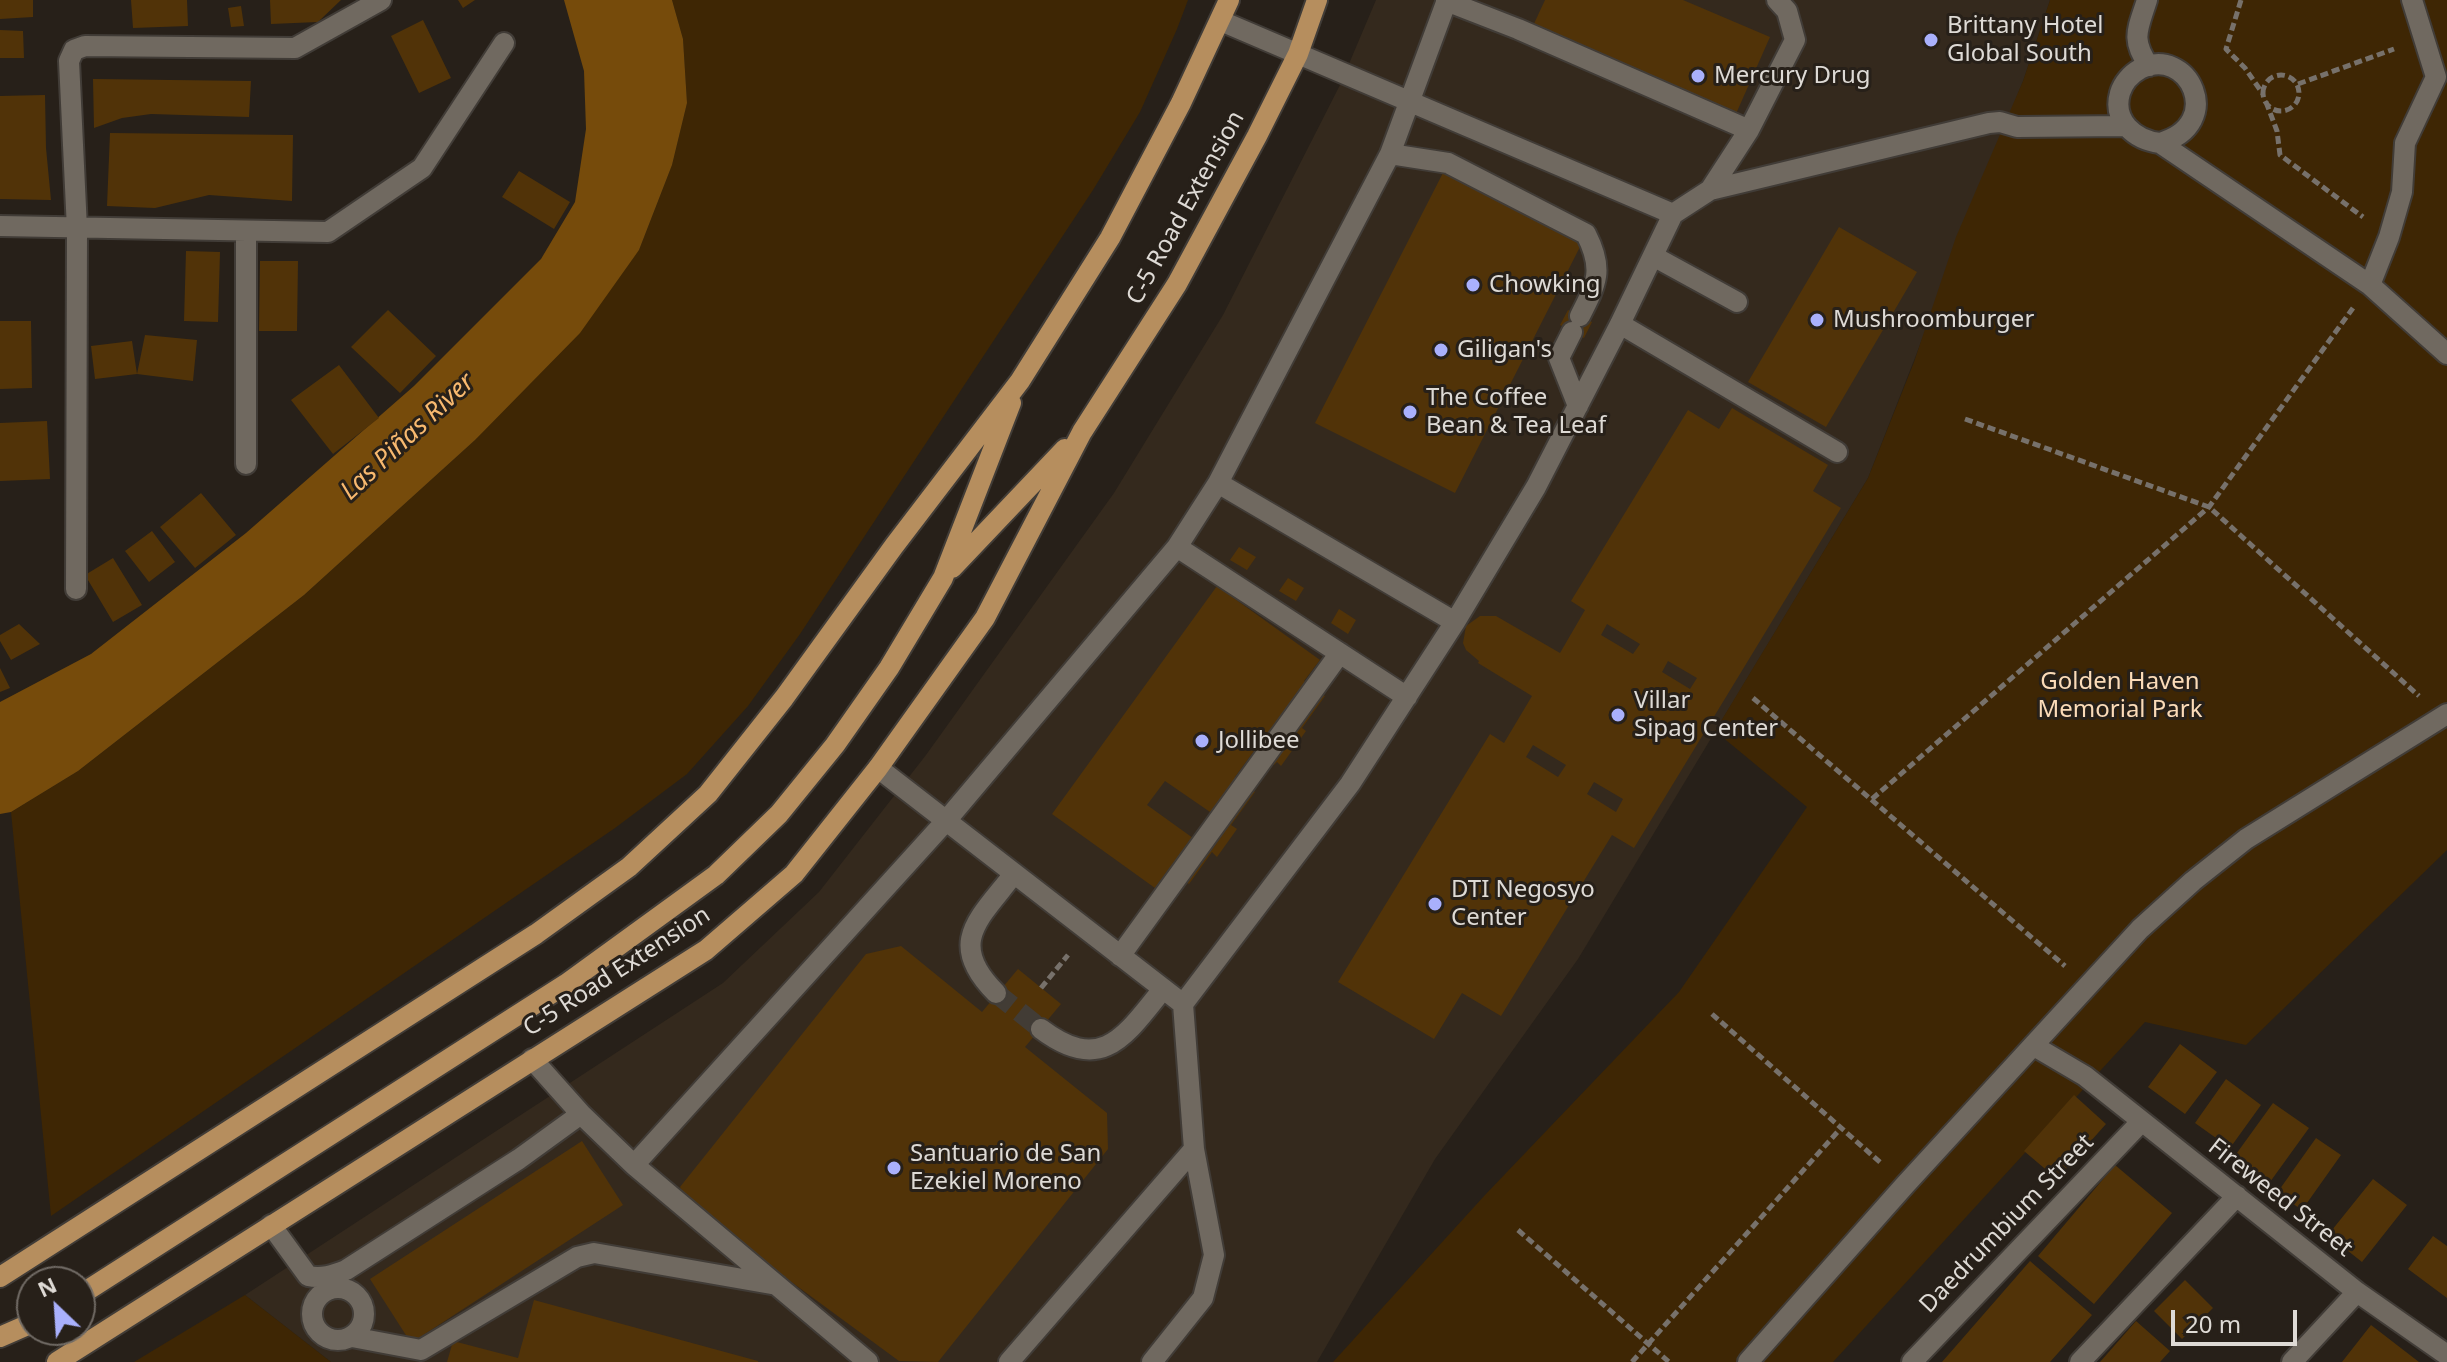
<!DOCTYPE html>
<html>
<head>
<meta charset="utf-8">
<style>
  body { margin:0 }
  #map { position:relative; width:2447px; height:1362px; overflow:hidden; background:#272019; font-family:"Noto Sans",sans-serif }
  canvas { display:block }
  .north { position:absolute; left:16px; top:1266px; width:80px; height:80px; box-sizing:border-box; background:#272019; border:2px solid #706a64; border-radius:50%; rotate:335deg; font-size:22px; font-weight:700; line-height:32px; text-align:center; color:#dedad5 }
  .north::after { content:''; display:block; margin:auto; width:28px; height:36px; background:#a9b0fc; clip-path:polygon(50% 0,100% 100%,50% 72%,0 100%) }
  .scale { position:absolute; left:2171px; top:1310px; width:126px; height:36px; box-sizing:border-box; border:4px solid #dedad5; border-top:0; padding-left:10px; font-size:24px; line-height:28px; white-space:nowrap; color:#dedad5; -webkit-text-stroke:6px #272019; paint-order:stroke }
</style>
</head>
<body>
<div id="map">
<canvas width="2447" height="1362"></canvas>
<div class="north">N</div>
<div class="scale">20 m</div>
</div>
<script>
const c = document.querySelector('canvas').getContext('2d');
c.lineJoin = 'round';
function fill(path, color) { c.fillStyle = color; c.fill(path, 'evenodd'); }
function strokePath(path, color, width, dash) { c.strokeStyle = color; c.lineWidth = width; c.lineCap = dash ? 'butt' : 'round'; c.setLineDash(dash || []); c.stroke(path); }
function drawText(font, color, halo, rows, align = 'center') {
  c.font = font + ' "Noto Sans",sans-serif'; c.lineWidth = 6; c.setLineDash([]); c.textBaseline = 'middle'; c.strokeStyle = halo; c.fillStyle = color; for (const [text, x, y, turn = 0] of rows) {
    c.save(); c.translate(x, y); c.rotate((+turn || 0) * Math.PI / 180); c.textAlign = isNaN(turn) ? turn : align; if (halo) c.strokeText(text, 0, 0); c.fillText(text, 0, 0); c.restore();
  }
}
fill(new Path2D(`
  M1376,0H2050L2023,81L1868,478L1578,959L1435,1159L1317,1362H331L245,1295L723,983L819,892L926,755L1114,493L1223,315L1340,85Z`), '#34291d');
fill(new Path2D(`
  M672,0H1188L1177,29L1140,112L1093,190L800,634L748,706L687,774L615,828L51,1216L11,812L78,771L304,595L475,440L639,250L672,165L687,103L683,39Z
  M2050,0H2447V850L2246,1045L2145,1022L1833,1362H1333L1485,1195L1679,992L1807,807L1715,731L1868,478L1914,362L1956,237L2023,81Z
  M245,1295L331,1362H134Z`), '#3e2604');
fill(new Path2D(`
  M564,0H672L683,39L687,103L672,165L639,250L580,333L475,440L304,595L78,771L11,812L0,814V702L91,654L246,533L414,386L541,259L575,202L586,129L584,71Z`), '#764b0b');
fill(new Path2D(`
  M0,0H33V17L0,19Z
  M131,0H187L188,26L133,28Z
  M270,0H341L318,22L271,24Z
  M458,0H475L463,8Z
  M1545,0H1683L1770,37L1735,116L1532,28Z
  M241,6L244,26L231,27L228,8Z
  M423,20L451,78L419,93L391,36Z
  M0,30L23,31L24,58H0Z
  M93,79L251,81L249,117L151,114L122,118L94,128Z
  M45,95L46,148L51,200L0,199V96Z
  M110,133L293,135L292,201L209,195L155,208L107,206Z
  M1446,167L1585,237L1455,493L1315,423Z
  M519,171L570,202L554,229L502,197Z
  M1839,227L1917,272L1826,427L1748,382Z
  M186,251L220,252L218,322L184,321Z
  M260,261H298L297,331H259Z
  M388,310L436,356L400,393L351,347Z
  M1568,310L1592,322L1584,338L1560,325Z
  M0,321H31L32,388L0,389Z
  M145,335L197,340L193,381L137,374Z
  M132,341L137,374L95,379L91,346Z
  M339,365L379,418L333,454L291,400Z
  M1732,408L1828,465L1813,491L1841,508L1634,848L1612,835L1501,1016L1462,993L1434,1039L1338,982L1490,734L1504,743L1532,696L1478,663L1479,661L1466,650L1463,643L1466,626L1480,616H1496L1560,653L1585,610L1571,601L1688,410L1719,429ZM1607,624L1640,644L1633,654L1601,635ZM1668,661L1697,678L1690,689L1662,672ZM1533,745L1566,765L1558,777L1526,757ZM1594,782L1623,799L1616,812L1587,794Z
  M47,421L50,479L0,481V423Z
  M201,493L236,535L195,568L160,527Z
  M152,531L175,562L149,582L125,551Z
  M1239,547L1256,557L1247,570L1230,560Z
  M113,558L142,605L113,622L85,575Z
  M1288,578L1304,588L1296,601L1279,591Z
  M1217,586L1320,660L1304,681L1325,696L1302,728L1306,731L1281,766L1277,762L1274,765L1254,751L1235,777L1255,792L1231,825L1237,829L1217,857L1212,852L1189,884L1168,870L1155,888L1052,814ZM1165,781L1229,825L1211,851L1147,805Z
  M1339,609L1356,620L1348,634L1331,623Z
  M19,624L40,644L11,660L0,641V635Z
  M0,668L10,688L0,692Z
  M901,946L982,1012L1018,969L1061,1004L1025,1047L1107,1113L1108,1149L938,1362L899,1361L692,1209L680,1187L866,954Z
  M2180,1044L2217,1072L2185,1114L2148,1087Z
  M2226,1079L2261,1105L2230,1148L2195,1123Z
  M2074,1095L2106,1124L2057,1179L2024,1151Z
  M2273,1103L2309,1128L2270,1182L2234,1157Z
  M2316,1138L2341,1155L2302,1210L2277,1193Z
  M582,1141L623,1205L411,1343L370,1279Z
  M2115,1165L2172,1213L2094,1304L2038,1256Z
  M2373,1179L2407,1205L2362,1262L2328,1235Z
  M2433,1236L2447,1246V1298L2408,1269Z
  M2030,1261L2092,1315L2050,1362H1942Z
  M2185,1280L2213,1308L2182,1339L2154,1311Z
  M534,1300L758,1361V1362H447L453,1341L518,1358Z
  M2136,1321L2170,1351L2160,1362H2100Z
  M2371,1325L2419,1362H2342Z`), '#513308');
strokePath(new Path2D(`
  M996,993L1041,1029`), '#423c35', 20, [20, 10]);
const minor = new Path2D(`
  M2147,0C2138,29 2130,39 2149,66
  M1446,1L1518,29L1749,130
  M2160,143C2227,124 2188,44 2140,69C2131,74 2123,83 2120,93C2112,121 2135,140 2160,143L2370,285L2447,354
  M1390,154L1448,163L1586,234C1604,269 1597,283 1580,316
  M1710,190L1749,130L1795,40L1787,11L1777,0
  M1673,214L1710,190L1989,123L2000,122L2017,127L2125,126
  M0,226L328,232L422,168L504,43
  M1653,256L1737,302
  M2370,285L2389,237L2402,192L2405,143L2436,77L2412,0
  M1620,324L1837,452
  M1572,332L1559,358L1578,406
  M246,464V231
  M1218,483L1455,622
  M1177,547L1407,697
  M76,589L77,229L69,61L74,50L85,46L295,48L381,0
  M878,768L1183,1004L1350,784L1455,622L1536,487L1620,324L1673,214L1221,21
  M1120,956L1340,653
  M996,993C946,943 979,919 1013,875
  M1041,1029C1102,1075 1125,1036 1163,989
  M2034,1046L2085,1076L2357,1292L2447,1355
  M532,1059L581,1114
  M634,1165L945,822L1177,547L1218,483L1390,154L1447,0
  M271,1225L308,1276C322,1279 333,1275 346,1270L519,1159L581,1114L634,1165L868,1362
  M312 1314a26 26 0 1 1 52 0a26 26 0 1 1-52 0Z
  M352,1337L421,1350L577,1257L594,1253L777,1285
  M1009,1362L1194,1149
  M1152,1362L1203,1298L1214,1255L1194,1149L1183,1004
  M1748,1362L1905,1185L2140,929L2193,881L2246,839L2447,714
  M1912,1362L2141,1122
  M2080,1362L2237,1196
  M2292,1362L2357,1292`);
const major = new Path2D(`
  M952,568L1065,449
  M0,1277L536,934L629,867L708,794L784,698L894,546L1020,381L1110,238L1181,103L1229,0
  M80,1295L566,984L716,875L779,814L835,745L889,668L943,578L1011,403
  M0,1337L32,1323
  M57,1362L706,950L794,874L878,768L985,618L1082,432L1177,284L1257,136L1298,54L1317,0`);
strokePath(minor, '#413c37', 24);
strokePath(major, '#413c37', 24);
strokePath(new Path2D(`
  M2241,0L2226,49L2245,68L2263,94
  M2263 93a18 18 0 1 1 36 0a18 18 0 1 1-36 0Z
  M2298,84L2394,49
  M2266,102L2277,131L2280,155L2363,217
  M1965,419L2209,507L2419,696
  M1753,698L2065,966
  M1872,799L2209,507L2353,308
  M1041,988L1068,955
  M1712,1014L1882,1164
  M1518,1230L1669,1362
  M1632,1362L1841,1128`), '#77716b', 5, [8, 4]);
strokePath(minor, '#706960', 20);
strokePath(major, '#b68e5e', 20);
for (const [x, y, r, color] of [
  [1931,40,8,"#a9b0fc"],
  [1698,76,8,"#a9b0fc"],
  [1473,285,8,"#a9b0fc"],
  [1817,320,8,"#a9b0fc"],
  [1441,350,8,"#a9b0fc"],
  [1410,412,8,"#a9b0fc"],
  [1618,715,8,"#a9b0fc"],
  [1202,741,8,"#a9b0fc"],
  [1435,904,8,"#a9b0fc"],
  [894,1168,8,"#a9b0fc"]
]) { const dot = new Path2D(); dot.arc(x, y, r, 0, 2 * Math.PI); c.fillStyle = color; c.fill(dot); strokePath(dot, '#272019', 3); }
drawText('24px', '#dedad5', '#272019', [
  ["Brittany Hotel",1947,26],
  ["Global South",1947,54],
  ["Mercury Drug",1714,76],
  ["Chowking",1489,285],
  ["Mushroomburger",1833,320],
  ["Giligan's",1457,350],
  ["The Coffee",1426,398],
  ["Bean & Tea Leaf",1426,426],
  ["Villar",1634,701],
  ["Sipag Center",1634,729],
  ["Jollibee",1218,741],
  ["DTI Negosyo",1451,890],
  ["Center",1451,918],
  ["Santuario de San",910,1154],
  ["Ezekiel Moreno",910,1182]
], 'left');
drawText('24px', '#dedad5', '#272019', [
  ["C-5 Road Extension",1186,208,-61],
  ["C-5 Road Extension",617,972,-33],
  ["Fireweed Street",2280,1198,38],
  ["Daedrumbium Street",2007,1224,-46]
]);
drawText('24px', '#fbdbb8', '#272019', [
  ["Golden Haven",2120,682],
  ["Memorial Park",2120,710]
]);
drawText('italic 26px', '#f8b96f', '#272019', [
  ["Las Piñas River",408,437,-43]
]);
</script>
</body>
</html>
